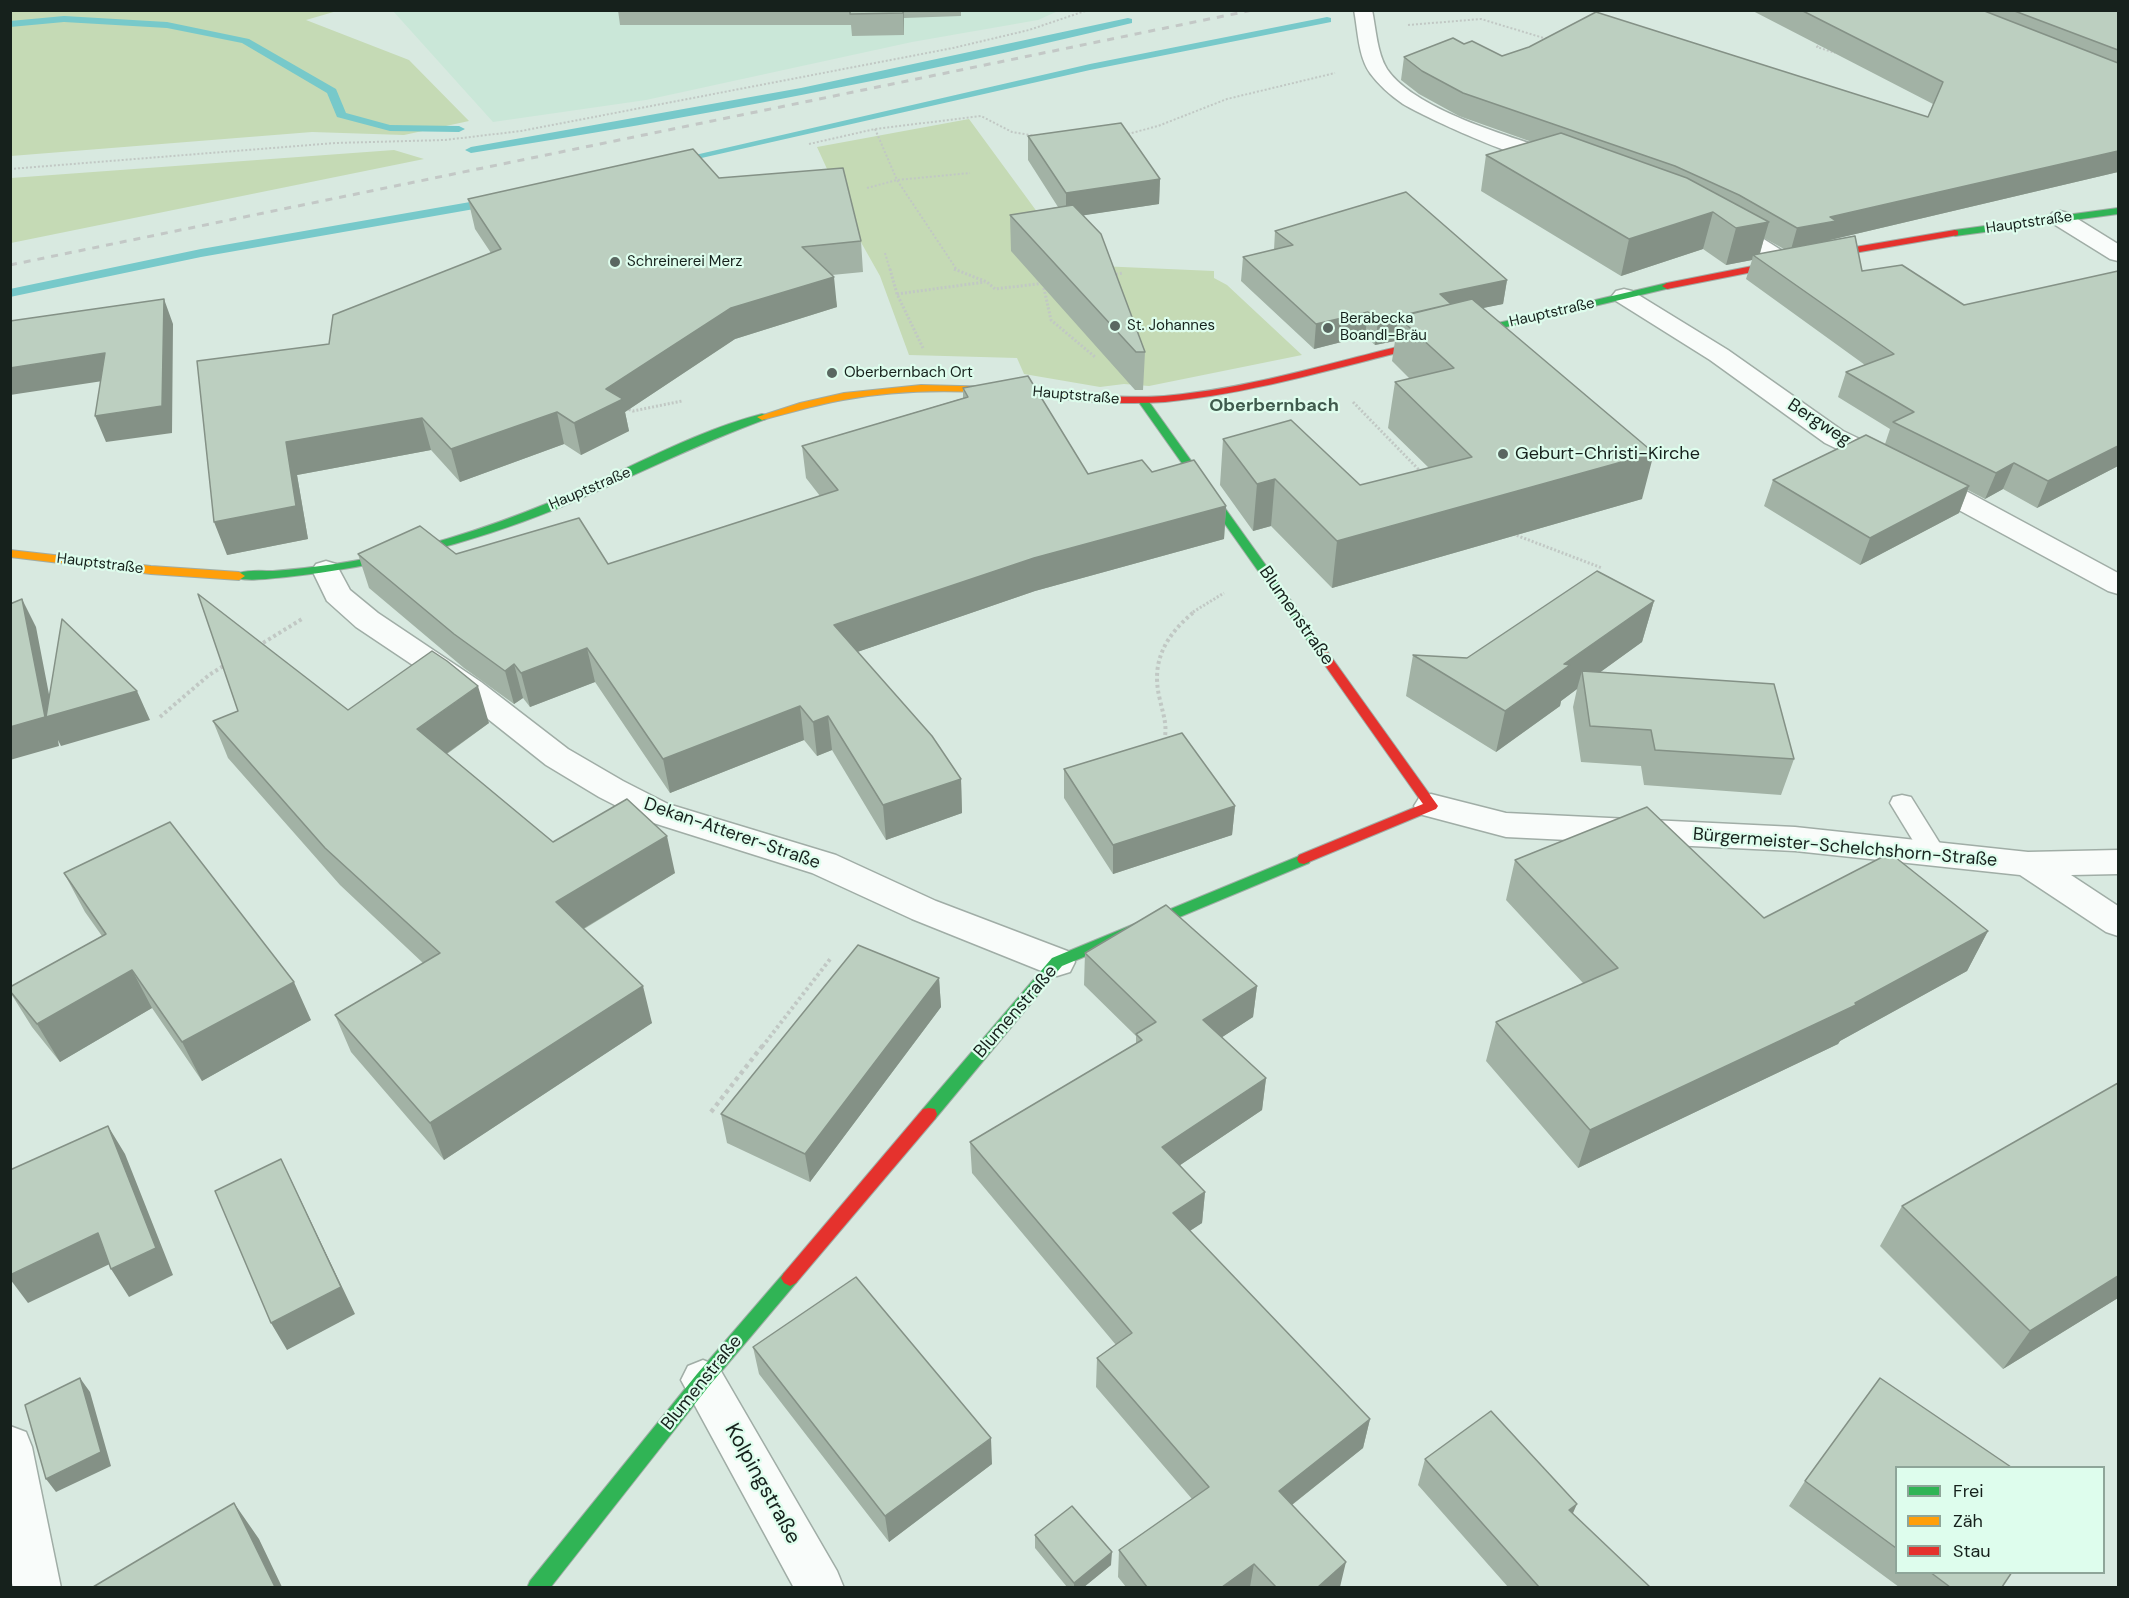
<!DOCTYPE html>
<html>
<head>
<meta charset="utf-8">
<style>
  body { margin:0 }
  #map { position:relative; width:2129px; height:1598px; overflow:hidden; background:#d8e9e0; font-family:"DM Sans",sans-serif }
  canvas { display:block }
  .frame { position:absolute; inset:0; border:12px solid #16211c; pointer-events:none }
  .legend { position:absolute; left:1895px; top:1466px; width:210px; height:108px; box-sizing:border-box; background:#defded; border:2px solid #8ea599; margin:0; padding:8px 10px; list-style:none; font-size:18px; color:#16211c }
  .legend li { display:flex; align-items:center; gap:12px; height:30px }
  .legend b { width:30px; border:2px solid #8ea599 }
</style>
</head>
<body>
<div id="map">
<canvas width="2129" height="1598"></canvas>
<div class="frame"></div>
<ul class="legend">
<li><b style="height:8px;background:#30b455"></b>Frei</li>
<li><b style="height:8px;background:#ff9f0a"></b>Zäh</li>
<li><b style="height:8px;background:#e5322d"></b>Stau</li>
</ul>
</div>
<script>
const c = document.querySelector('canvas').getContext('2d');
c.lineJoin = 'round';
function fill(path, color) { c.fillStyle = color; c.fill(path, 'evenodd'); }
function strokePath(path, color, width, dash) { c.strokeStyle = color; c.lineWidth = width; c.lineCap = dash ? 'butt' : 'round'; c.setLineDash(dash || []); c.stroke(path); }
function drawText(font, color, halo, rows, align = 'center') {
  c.font = font + ' "DM Sans",sans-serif'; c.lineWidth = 4.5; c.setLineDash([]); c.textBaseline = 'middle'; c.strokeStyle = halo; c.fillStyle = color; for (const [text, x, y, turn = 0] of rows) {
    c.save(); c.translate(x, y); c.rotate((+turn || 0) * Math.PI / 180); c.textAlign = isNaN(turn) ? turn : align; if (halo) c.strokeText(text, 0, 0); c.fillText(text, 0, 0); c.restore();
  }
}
fill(new Path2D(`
  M393,11H1058L1038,20L912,42L646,100L493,122Z`), '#cae7d8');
fill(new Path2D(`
  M11,10L337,11L306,20L409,60L469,121L404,135L312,132L11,156Z
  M969,119L1076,265L1214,271V278L1227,285L1302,355L1149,386L1124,384L1100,387L1024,374L1017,358L909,355L880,276L858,237L817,147Z
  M394,150L424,159L11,243V178Z`), '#c5dab5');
fill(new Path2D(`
  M64,16L167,22L249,39L336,89L346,113L390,125L459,126L465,129L459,132L390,131L337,117L327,93L242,43L167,28L64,22L10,27V21Z
  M1327,17L1331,18V22L1090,70L675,164L669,161L1090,64Z
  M1128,18L1132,19V23C914,76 692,118 471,153L465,150L471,147L801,88Z
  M493,198L497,199V205L201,257L10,297V289L201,249Z`), '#77c9ca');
const lane = new Path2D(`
  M1902,795L1911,797L1944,850L1947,856L1944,862L1935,865L1926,862L1890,803L1893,797Z`);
const street = new Path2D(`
  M1354,10H1372C1376,29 1377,53 1387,69C1416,112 1521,140 1570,156L1573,161L1570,166C1544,172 1428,119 1403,104C1390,95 1379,85 1370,73C1358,56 1358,30 1354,10Z
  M2060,211L2068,213L2118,244V261L2110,259L2052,223L2049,218L2052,213Z
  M1724,217L1732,219L1792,257L1796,262L1792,267H1776L1716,229L1713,224L1716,219Z
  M1624,289L1632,291L1728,350L1843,431L1953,484L2118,573V594L2108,591L1933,496L1825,443L1710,360L1616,301L1612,296L1616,291Z
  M326,561L336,564L350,590L378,613L481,682L568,749L623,781L668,804L836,855L936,901L1070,952L1075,962L1070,972L1057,976L1044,972L912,919L812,873L644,820L599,797L546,765L459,696L356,627L327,601L312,570L316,564Z
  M1431,794L1506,813L1795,827L2028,852L2118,850V874L2071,875L2118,906V936L2106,932L2020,875L1795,851L1506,837L1419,814L1414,806L1419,798Z
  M703,1360L718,1366L837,1571L844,1588H794L681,1380L688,1366Z
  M10,1426L26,1432L32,1447L61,1588H13L10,1573Z`);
const fast = new Path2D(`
  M2118,208V214L1955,236L1950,233L1955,230Z
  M1667,283L1670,284V288L1401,352L1396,349L1401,346Z
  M1143,398L1147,399L1327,651L1329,654L1327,657H1319L1138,401Z
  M762,414L766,415V419C694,445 626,480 556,509C469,544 379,567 286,577C275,578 241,583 233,576C241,569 262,571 273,571C315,568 358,561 399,552C469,535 536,510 601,480C653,456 707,428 762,414Z
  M1304,854L1309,855L1311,859L1309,863L1062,966L935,1119L929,1120L923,1119L921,1114L923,1109L1052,958Z
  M790,1270L796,1273L799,1278L796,1283L709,1386L550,1588H527L530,1581L697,1374L784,1273Z`);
const slow = new Path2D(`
  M921,385L999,387L1082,395L1087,398L1082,401C1002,392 922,385 843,400C815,405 789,413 762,420L757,417L800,403L844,393Z
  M10,550L151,566L239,572L245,576L239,580L151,574L10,557Z`);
const jam = new Path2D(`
  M1955,230L1958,231V235L1808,261L1667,289L1662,286L1667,283L1808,255Z
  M1401,346L1406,349L1405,351C1325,371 1247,394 1165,402C1137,404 1110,403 1082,401L1077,398L1082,395C1109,396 1137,398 1164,396C1245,389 1323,365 1401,346Z
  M1323,650L1327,651L1438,806L1436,809L1304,864L1299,863L1297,859L1299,855L1423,804L1317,654Z
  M929,1108L935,1109L937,1114L935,1119L796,1283L790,1286L784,1283L781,1278L784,1273L923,1109Z`);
strokePath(lane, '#a0ada6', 3);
strokePath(street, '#a0ada6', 3);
strokePath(fast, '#a0ada6', 2);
strokePath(slow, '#a0ada6', 2);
strokePath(jam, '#a0ada6', 2);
strokePath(new Path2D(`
  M1408,25L1481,19L1547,39
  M1821,43L1817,47L1835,53
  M875,129L897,180L957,270
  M1124,135L1158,126L1227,99L1335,73
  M809,144L875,129L981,116L1012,132L1036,136
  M10,169L335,143L445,140L521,131L953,48L1029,30L1088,10
  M867,188L897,180L970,173
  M885,253L890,270`), '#c1c8c4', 2, [2, 2]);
strokePath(new Path2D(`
  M890,269L897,294L923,348
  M954,269L987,282L995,289L1045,283
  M1112,275L1123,273
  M1043,284L1051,320L1095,357
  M897,294L985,282
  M1353,402L1421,472
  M625,408L633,411L682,401
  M1513,534L1602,568
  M1193,612L1224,593`), '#c1c8c4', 3, [2, 2]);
strokePath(new Path2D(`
  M258,646L302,619
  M160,717L209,675L225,665
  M1164,741C1168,726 1163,714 1160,700C1150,661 1166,635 1195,611
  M762,1047L831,958`), '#c1c8c4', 4, [3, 3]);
strokePath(new Path2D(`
  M711,1112L763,1045`), '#c1c8c4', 4.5, [4, 4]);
fill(lane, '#f9fcfa');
fill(street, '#f9fcfa');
fill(fast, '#30b455');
fill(slow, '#ff9f0a');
fill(jam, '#e5322d');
strokePath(new Path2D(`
  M10,265L1253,10`), '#c3c8c6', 3, [7, 7]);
fill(new Path2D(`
  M618,10H961V16L904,18V35L852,36L851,25H620Z
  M1751,10H2118V172L1830,240V241L1862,271L2118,466L2037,508L2003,489L1985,499L1968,490L1959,513L1860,565L1764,506L1773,480L1885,444L1890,429L1838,397L1846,372L1865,365L1746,279L1752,260L1726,265L1703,249L1621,276L1481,191L1486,155L1532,142L1459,116L1419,94L1401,80L1404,57L1464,44L1502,56L1928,117L1933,104ZM1764,238L1784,249L1760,254Z
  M1028,136L1160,179L1159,204L1084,215L1145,352L1143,390H1135L1011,251L1010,215L1058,207L1028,160Z
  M719,178L861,241L863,272L832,275L837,307L735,339L625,412L629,431L581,455L564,444L460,482L431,450L297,475L308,539L227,555L329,344L491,253L475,229L468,199Z
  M1275,231L1507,280L1503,304L1482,308L1642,499L1332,588L1271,526L1253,531L1220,485L1223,439L1360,485L1429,468L1388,428L1395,382L1410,379L1392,361L1395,341L1375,345L1365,336L1314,349L1241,281L1243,257L1274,250Z
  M963,388L1088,474L1152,472L1226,506L1224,539L1035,591L857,652L961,779L962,813L886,840L832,750L817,756L804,740L670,793L595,682L530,707L523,698L514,704L464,668L369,588L358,554H456L608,564L820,496L806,478L802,446L963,398Z
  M1654,601L1642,642L1600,672L1794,759L1781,795L1644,785L1641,766L1581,762L1573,707L1577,689L1561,701L1560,706L1496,752L1406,696L1413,655L1467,658Z
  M213,721L489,723L447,754L553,842L675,873L584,929L652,1023L444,1160L351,1052L335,1015L423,963L340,885L228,758Z
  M1064,769L1235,806L1232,835L1113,874L1064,798Z
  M1515,860L1764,918L1988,931L1967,971L1840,1041L1838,1044L1578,1168L1486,1061L1496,1022L1583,983L1506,900Z
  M64,873L311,1020L202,1081L152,1008L60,1062L32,1027L10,992V987L102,936L85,912Z
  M1085,953L1257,986L1253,1017L1222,1037L1266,1078L1262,1110L1180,1165L1205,1192L1202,1223L1190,1231L1370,1419L1363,1448L1292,1505L1340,1587H1126L1118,1577L1119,1550L1192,1499L1096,1387L1097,1358L1116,1345L972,1173L970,1142L1136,1044V1036L1084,985Z
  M939,978L941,1007L810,1182L727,1143L721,1114Z
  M1902,1206L2118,1298L2003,1369L1880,1246Z
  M753,1347L992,1464L889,1542L759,1374Z
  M1425,1459L1573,1514L1650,1587H1508L1418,1485Z
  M1896,1467V1572H2012L2002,1587H1899L1789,1506L1805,1481Z
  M1035,1535L1111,1565L1084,1587H1067L1035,1548Z`), '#a2b2a5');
fill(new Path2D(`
  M903,10H904V35Z
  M2118,151V172L1830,240L1828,246L1790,253L1797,228L1830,217Z
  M1160,179L1159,204L1066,218V193Z
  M1713,212L1703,249L1621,276L1629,239Z
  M1769,222L1758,259L1753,255L1752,260L1726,265L1736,228Z
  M834,277L837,307L735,339L625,412L629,431L581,455L574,423L606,389L731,308Z
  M1507,280L1503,304L1449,315L1398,317L1395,341L1375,345L1378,321L1440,294Z
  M164,299L173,324L172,433L106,442L95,416Z
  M1368,312L1365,336L1314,349L1316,324Z
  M105,353L116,379L10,395V368Z
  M557,412L564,444L460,482L451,449Z
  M422,418L431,450L297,475L308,539L227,555L214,522L286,442Z
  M2118,446V466L2037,508L2048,481Z
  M1654,453L1642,499L1332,588L1337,541Z
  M2014,463L2003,489L1985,499L1996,473Z
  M1275,479L1271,526L1253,531L1257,484Z
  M1969,486L1959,513L1860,565L1870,538Z
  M1226,506L1224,539L1035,591L837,659L834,625L1034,558Z
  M22,599L36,627L53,715L137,691L150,720L61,746L58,740L59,746L10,760V727Z
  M1654,601L1642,642L1584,684L1582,671L1577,689L1561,701L1560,706L1496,752L1505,711L1564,664Z
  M587,648L595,682L530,707L521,673Z
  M514,664L523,698L514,704L505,671Z
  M478,686L489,723L429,766L417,729Z
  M800,706L804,740L670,793L663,759Z
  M828,716L832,750L817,756L813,722Z
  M961,779L962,813L886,840L883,805Z
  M1235,806L1232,835L1113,874V845Z
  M667,836L675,873L566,939L556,902Z
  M1988,931L1967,971L1840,1041L1838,1044L1578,1168L1590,1130L1855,1003Z
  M132,970L152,1008L60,1062L37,1024Z
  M939,978L941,1007L810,1182L805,1154Z
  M294,982L311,1020L202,1081L182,1042Z
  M643,986L652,1023L444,1160L430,1123Z
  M1257,986L1253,1017L1201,1051L1203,1020Z
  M1266,1078L1262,1110L1161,1178L1162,1147Z
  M108,1126L125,1154L173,1275L129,1297L111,1269Z
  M281,1159L355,1314L287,1350L271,1323Z
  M1205,1192L1202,1223L1171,1243L1173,1213Z
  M98,1233L116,1261L28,1303L10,1279V1275Z
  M2118,1276V1298L2003,1369L2030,1331Z
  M80,1378L90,1392L111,1466L56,1492L46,1479Z
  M1370,1419L1363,1448L1274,1519L1279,1491Z
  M991,1438L992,1464L889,1542L885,1516Z
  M234,1503L259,1539L282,1587H275Z
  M1577,1504L1566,1529L1569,1510Z
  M1112,1552L1111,1565L1084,1587H1074V1583Z
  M1346,1562L1340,1587H1318Z
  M1254,1564L1250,1587H1222Z`), '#849186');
const building = new Path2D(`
  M850,10H903V13L850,14Z
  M1801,10H1982L2118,63V151L1830,217L1836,221L1797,228L1739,195L1675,166L1463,93L1422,71L1404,57L1453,38L1464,44L1472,41L1502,56L1529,47L1596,12L1928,117L1943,82Z
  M2012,10H2118V50Z
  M1121,123L1160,179L1066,193L1028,136Z
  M1561,133L1687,178L1769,222L1736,228L1713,212L1629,239L1486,155Z
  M693,149L719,178L843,168L861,241L802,247L834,277L731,308L606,389L623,399L574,423L557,412L451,449L422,418L286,442L296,506L214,522L197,361L329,344L333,315L501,249L468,199Z
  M1406,192L1507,280L1440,294L1451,304L1378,321L1368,312L1316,324L1243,257L1293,245L1275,231Z
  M1073,205L1101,234L1145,352H1136L1010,215Z
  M1855,236L1862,271L1902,265L1964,305L2118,271V446L2048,481L2014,463L1996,473L1893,422L1914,412L1846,372L1894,354L1753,255Z
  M164,299L162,406L95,416L105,353L10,368V321Z
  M1472,299L1654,453L1337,541L1275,479L1257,484L1223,439L1291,420L1360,485L1472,457L1395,382L1454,368L1398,317Z
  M1028,376L1088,474L1142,460L1152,472L1194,460L1226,506L1034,558L834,625L932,736L961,779L883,805L828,716L813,722L800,706L663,759L587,648L521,673L514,664L505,671L454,634L358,554L420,526L456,554L579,518L608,564L838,490L802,446L968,397L963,388Z
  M1866,435L1969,486L1870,538L1773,480Z
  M1597,571L1654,601L1564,664L1570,665L1505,711L1413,655L1467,658Z
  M198,594L348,710L432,651L447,661L478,686L417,729L553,842L627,799L667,836L556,902L643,986L430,1123L335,1015L440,953L325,848L213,721L238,711Z
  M22,599L45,717L10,727V604Z
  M62,619L137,691L46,717Z
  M1582,671L1774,684L1794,759L1655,750L1651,730L1590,726Z
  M1182,733L1235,806L1113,845L1064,769Z
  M1647,807L1764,918L1890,853L1988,931L1855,1003L1856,1005L1590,1130L1496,1022L1618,968L1515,860Z
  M170,822L294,982L182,1042L132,970L37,1024L10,991V987L106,934L64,873Z
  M1166,905L1257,986L1203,1020L1266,1078L1162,1147L1205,1192L1173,1213L1370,1419L1279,1491L1346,1562L1318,1587H1276L1254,1564L1222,1587H1147L1119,1550L1209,1487L1097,1358L1132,1333L970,1142L1142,1040L1136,1034L1156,1022L1085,953Z
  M858,945L939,978L805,1154L721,1114Z
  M2118,1083V1276L2030,1331L1902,1206Z
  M108,1126L156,1248L111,1269L98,1233L10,1275V1170Z
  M281,1159L341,1287L271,1323L215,1191Z
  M856,1277L991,1438L885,1516L753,1347Z
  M80,1378L101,1452L46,1479L25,1405Z
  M1880,1378L2011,1467H1896V1548L1805,1481Z
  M1491,1411L1577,1504L1569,1510L1650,1587H1539L1425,1459Z
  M234,1503L275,1587H93Z
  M1072,1506L1112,1552L1074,1583L1035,1535Z
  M1930,1572H2012L2002,1587H1950Z`);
fill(building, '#bccfc0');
strokePath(building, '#849186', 1.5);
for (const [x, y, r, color] of [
  [615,262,6,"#5a6761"],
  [1115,326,6,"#5a6761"],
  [1328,328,6,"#5a6761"],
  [832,373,6,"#5a6761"],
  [1503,454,6,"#5a6761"]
]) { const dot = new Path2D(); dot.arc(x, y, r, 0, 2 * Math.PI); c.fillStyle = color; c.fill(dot); strokePath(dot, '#defded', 2); }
drawText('15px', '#16211c', '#defded', [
  ["Hauptstraße",2029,223,-8],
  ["Hauptstraße",1552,313,-13],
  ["Hauptstraße",1076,396,5],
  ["Hauptstraße",590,489,-23],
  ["Hauptstraße",100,564,7]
]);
drawText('15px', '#16211c', '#defded', [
  ["Schreinerei Merz",627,262],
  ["Berabecka",1340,319],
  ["Boandl-Bräu",1340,336],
  ["St. Johannes",1127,326],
  ["Oberbernbach Ort",844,373]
], 'left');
drawText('bold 18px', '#405b4e', '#defded', [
  ["Oberbernbach",1274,406]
]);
drawText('18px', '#16211c', '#defded', [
  ["Bergweg",1819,423,33],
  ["Blumenstraße",1296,616,55],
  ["Dekan-Atterer-Straße",732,834,19],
  ["Bürgermeister-Schelchshorn-Straße",1845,848,5],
  ["Blumenstraße",1016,1012,-49],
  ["Blumenstraße",702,1383,-51]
]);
drawText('18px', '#16211c', '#defded', [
  ["Geburt-Christi-Kirche",1515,454]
], 'left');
drawText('21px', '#16211c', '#defded', [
  ["Kolpingstraße",762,1484,61]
]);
</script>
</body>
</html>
